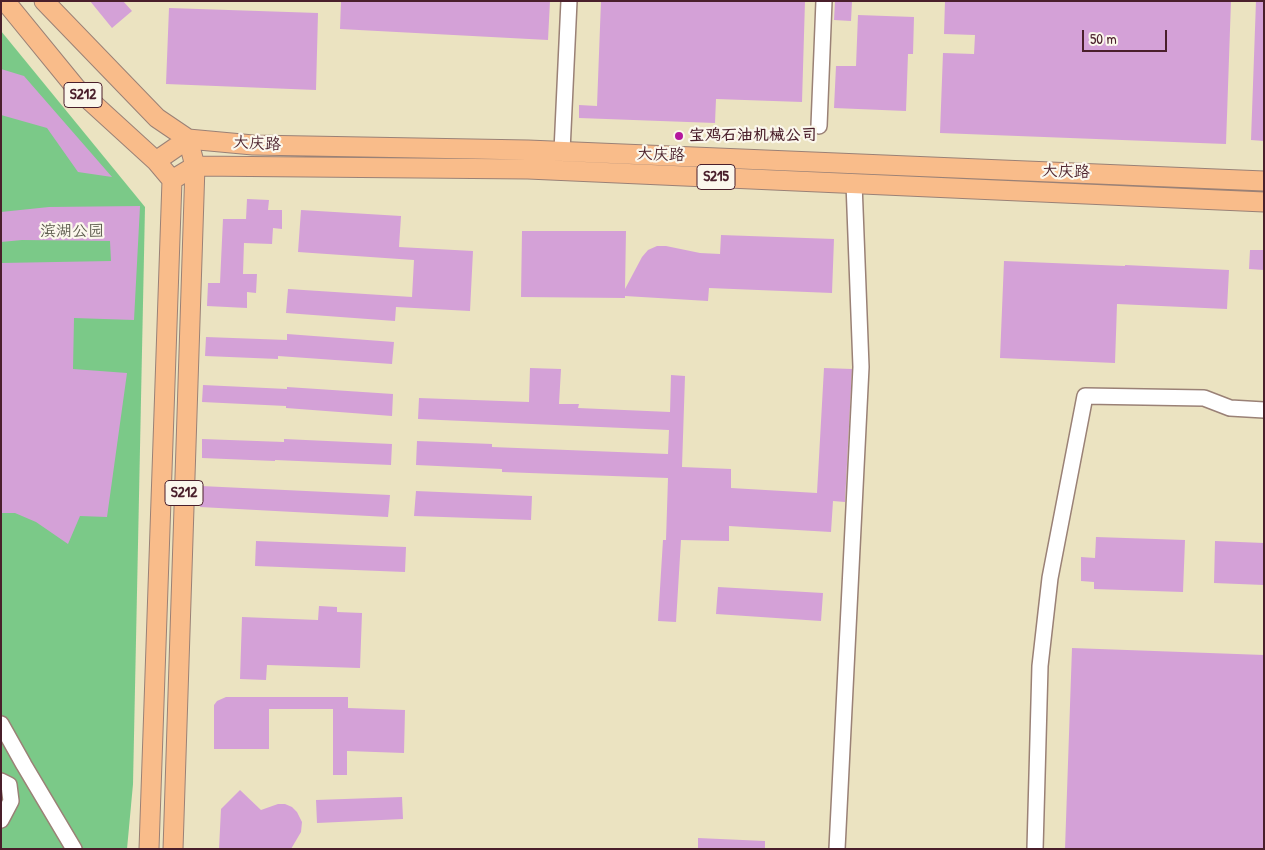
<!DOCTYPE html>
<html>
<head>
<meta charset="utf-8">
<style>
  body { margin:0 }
  #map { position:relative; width:1265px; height:850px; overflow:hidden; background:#ebe3c1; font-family:"Patrick Hand",sans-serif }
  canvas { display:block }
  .frame { position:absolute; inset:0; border:2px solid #4a1f2b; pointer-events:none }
  .scale { position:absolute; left:1082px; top:30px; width:85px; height:22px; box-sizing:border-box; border:2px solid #4a1f2b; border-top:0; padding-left:6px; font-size:15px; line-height:18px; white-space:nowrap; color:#4a1f2b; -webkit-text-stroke:4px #fbf7ec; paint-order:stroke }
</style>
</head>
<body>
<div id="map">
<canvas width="1265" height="850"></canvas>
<div class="frame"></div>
<div class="scale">50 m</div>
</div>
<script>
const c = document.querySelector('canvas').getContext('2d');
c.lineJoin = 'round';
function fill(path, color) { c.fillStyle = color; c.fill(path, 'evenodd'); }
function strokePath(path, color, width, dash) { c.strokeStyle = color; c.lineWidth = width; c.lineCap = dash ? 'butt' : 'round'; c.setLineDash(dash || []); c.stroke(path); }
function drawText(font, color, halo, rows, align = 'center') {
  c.font = font + ' "Patrick Hand","LXGW WenKai TC",sans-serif'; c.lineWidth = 4.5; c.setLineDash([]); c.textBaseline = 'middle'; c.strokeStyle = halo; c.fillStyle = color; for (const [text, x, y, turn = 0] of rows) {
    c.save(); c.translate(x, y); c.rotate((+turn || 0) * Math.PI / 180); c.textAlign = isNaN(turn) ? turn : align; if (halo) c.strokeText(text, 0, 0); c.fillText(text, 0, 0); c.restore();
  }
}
fill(new Path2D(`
  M1,31L145,207L133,784L127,849H1Z`), '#7bc988');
fill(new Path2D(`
  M90,1H123L132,11L112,28Z
  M341,1H550L548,40L340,29Z
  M601,1H805L802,102L716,99L715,123L579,118V105L597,106Z
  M835,1H852L851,21L834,20Z
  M945,1H1231L1226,144L940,133L943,53L974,54L975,35L944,34Z
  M1256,1H1264V141L1251,140Z
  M169,8L318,13L316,90L166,84Z
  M858,15L914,17L913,54H908L906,111L834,108L836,66H856Z
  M1,69L24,76L112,177L78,172L47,128L1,115Z
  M247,199L269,200L268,210H282V229L273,228L272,244L244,243L243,274H257L256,293L247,292V308L207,306L208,283H220L223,219H246Z
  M140,206L134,320L74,318L73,369L127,373L107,517L80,516L68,544L36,522L15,513H1V263L111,261L110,241L22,240L1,242V212L49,207Z
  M301,210L401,216L399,247L473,251L470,311L396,307L395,321L286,313L288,289L412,297L414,260L298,252Z
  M522,231H626L625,289L642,257L648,250L657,246H666L700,253L720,254L721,235L834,239L832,293L709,288L708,301L625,296V298L521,297Z
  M1250,250H1264V270L1249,269Z
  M1004,261L1125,266V265L1229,270L1227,309L1117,304L1115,363L1000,358Z
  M287,334L394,342L392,364L278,356V359L205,356L206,337L287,340Z
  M530,368L561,369L559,404H579L578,408L670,412L671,375L685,376L682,467L731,469V488L817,493L824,368L852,369L845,502L833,501L831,532L729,526V541L681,540L676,622L658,621L663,540H666L668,478L502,472V469L416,465L417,441L492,444V447L668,454L669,430L418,419L419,398L529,402Z
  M203,385L287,389V387L393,394L392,416L286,408V406L202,402Z
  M202,439L284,442V439L392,444L391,465L275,460V461L202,458Z
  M201,486L390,495L388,517L200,507Z
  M416,491L532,496L531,520L414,516Z
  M1096,537L1185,540L1183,592L1094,589V582L1081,581V557L1095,558Z
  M256,541L406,547L405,572L255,566Z
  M1215,541L1264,543V585L1214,583Z
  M718,587L823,593L821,621L716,614Z
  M319,606L337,607V612L362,613L360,668L267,665L266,680L240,679L242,617L318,620Z
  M1072,648L1264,655V849H1065Z
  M226,697H348V708L405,710L404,753L347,751V775H333V709H269V749H214V705L217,701Z
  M240,790L261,810L278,804H285L292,807L297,812L302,822L301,832L291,849H219L221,809Z
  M402,797L403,819L317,823L316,800Z
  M698,838L765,841V849H698Z`), '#d4a1d7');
const minor = new Path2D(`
  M819,126L824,1
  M562,151L569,1
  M1,724L24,765L74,849
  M1,781L9,785L11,801L1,820
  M837,849L861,367L854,183
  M1035,849L1040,666L1050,578L1085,396L1204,398L1230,408L1264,410`);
const major = new Path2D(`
  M5,1L76,88L156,161L172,180L149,849
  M44,1L157,118L188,139L195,166L173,849
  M156,161L188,139L253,145L528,150L1264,181
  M172,180L195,166L528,169L1264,202`);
strokePath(minor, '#9a8176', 18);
strokePath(major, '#9a8176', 21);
strokePath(minor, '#fff', 15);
strokePath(major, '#f9bc8a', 19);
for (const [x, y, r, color] of [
  [679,136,5,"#b5179e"]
]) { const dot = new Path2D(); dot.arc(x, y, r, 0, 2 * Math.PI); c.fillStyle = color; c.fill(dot); strokePath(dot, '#fbf7ec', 2); }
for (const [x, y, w] of [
  [83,95,38],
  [716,177,38],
  [184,493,38]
]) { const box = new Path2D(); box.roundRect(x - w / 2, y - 12.5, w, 25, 4); c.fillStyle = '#fbf7ec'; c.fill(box); strokePath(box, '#4a1f2b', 1); }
drawText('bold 15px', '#4a1f2b', null, [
  ["S212",83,95],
  ["S215",716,177],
  ["S212",184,493]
]);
drawText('bold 16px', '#4a1f2b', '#fbf7ec', [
  ["宝鸡石油机械公司",689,136]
], 'left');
drawText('16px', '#4a1f2b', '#fbf7ec', [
  ["大庆路",257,144,3],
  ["大庆路",661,155,2],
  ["大庆路",1066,172,2]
]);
drawText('16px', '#5b5a4c', '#fbf7ec', [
  ["滨湖公园",72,232]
]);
</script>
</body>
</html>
